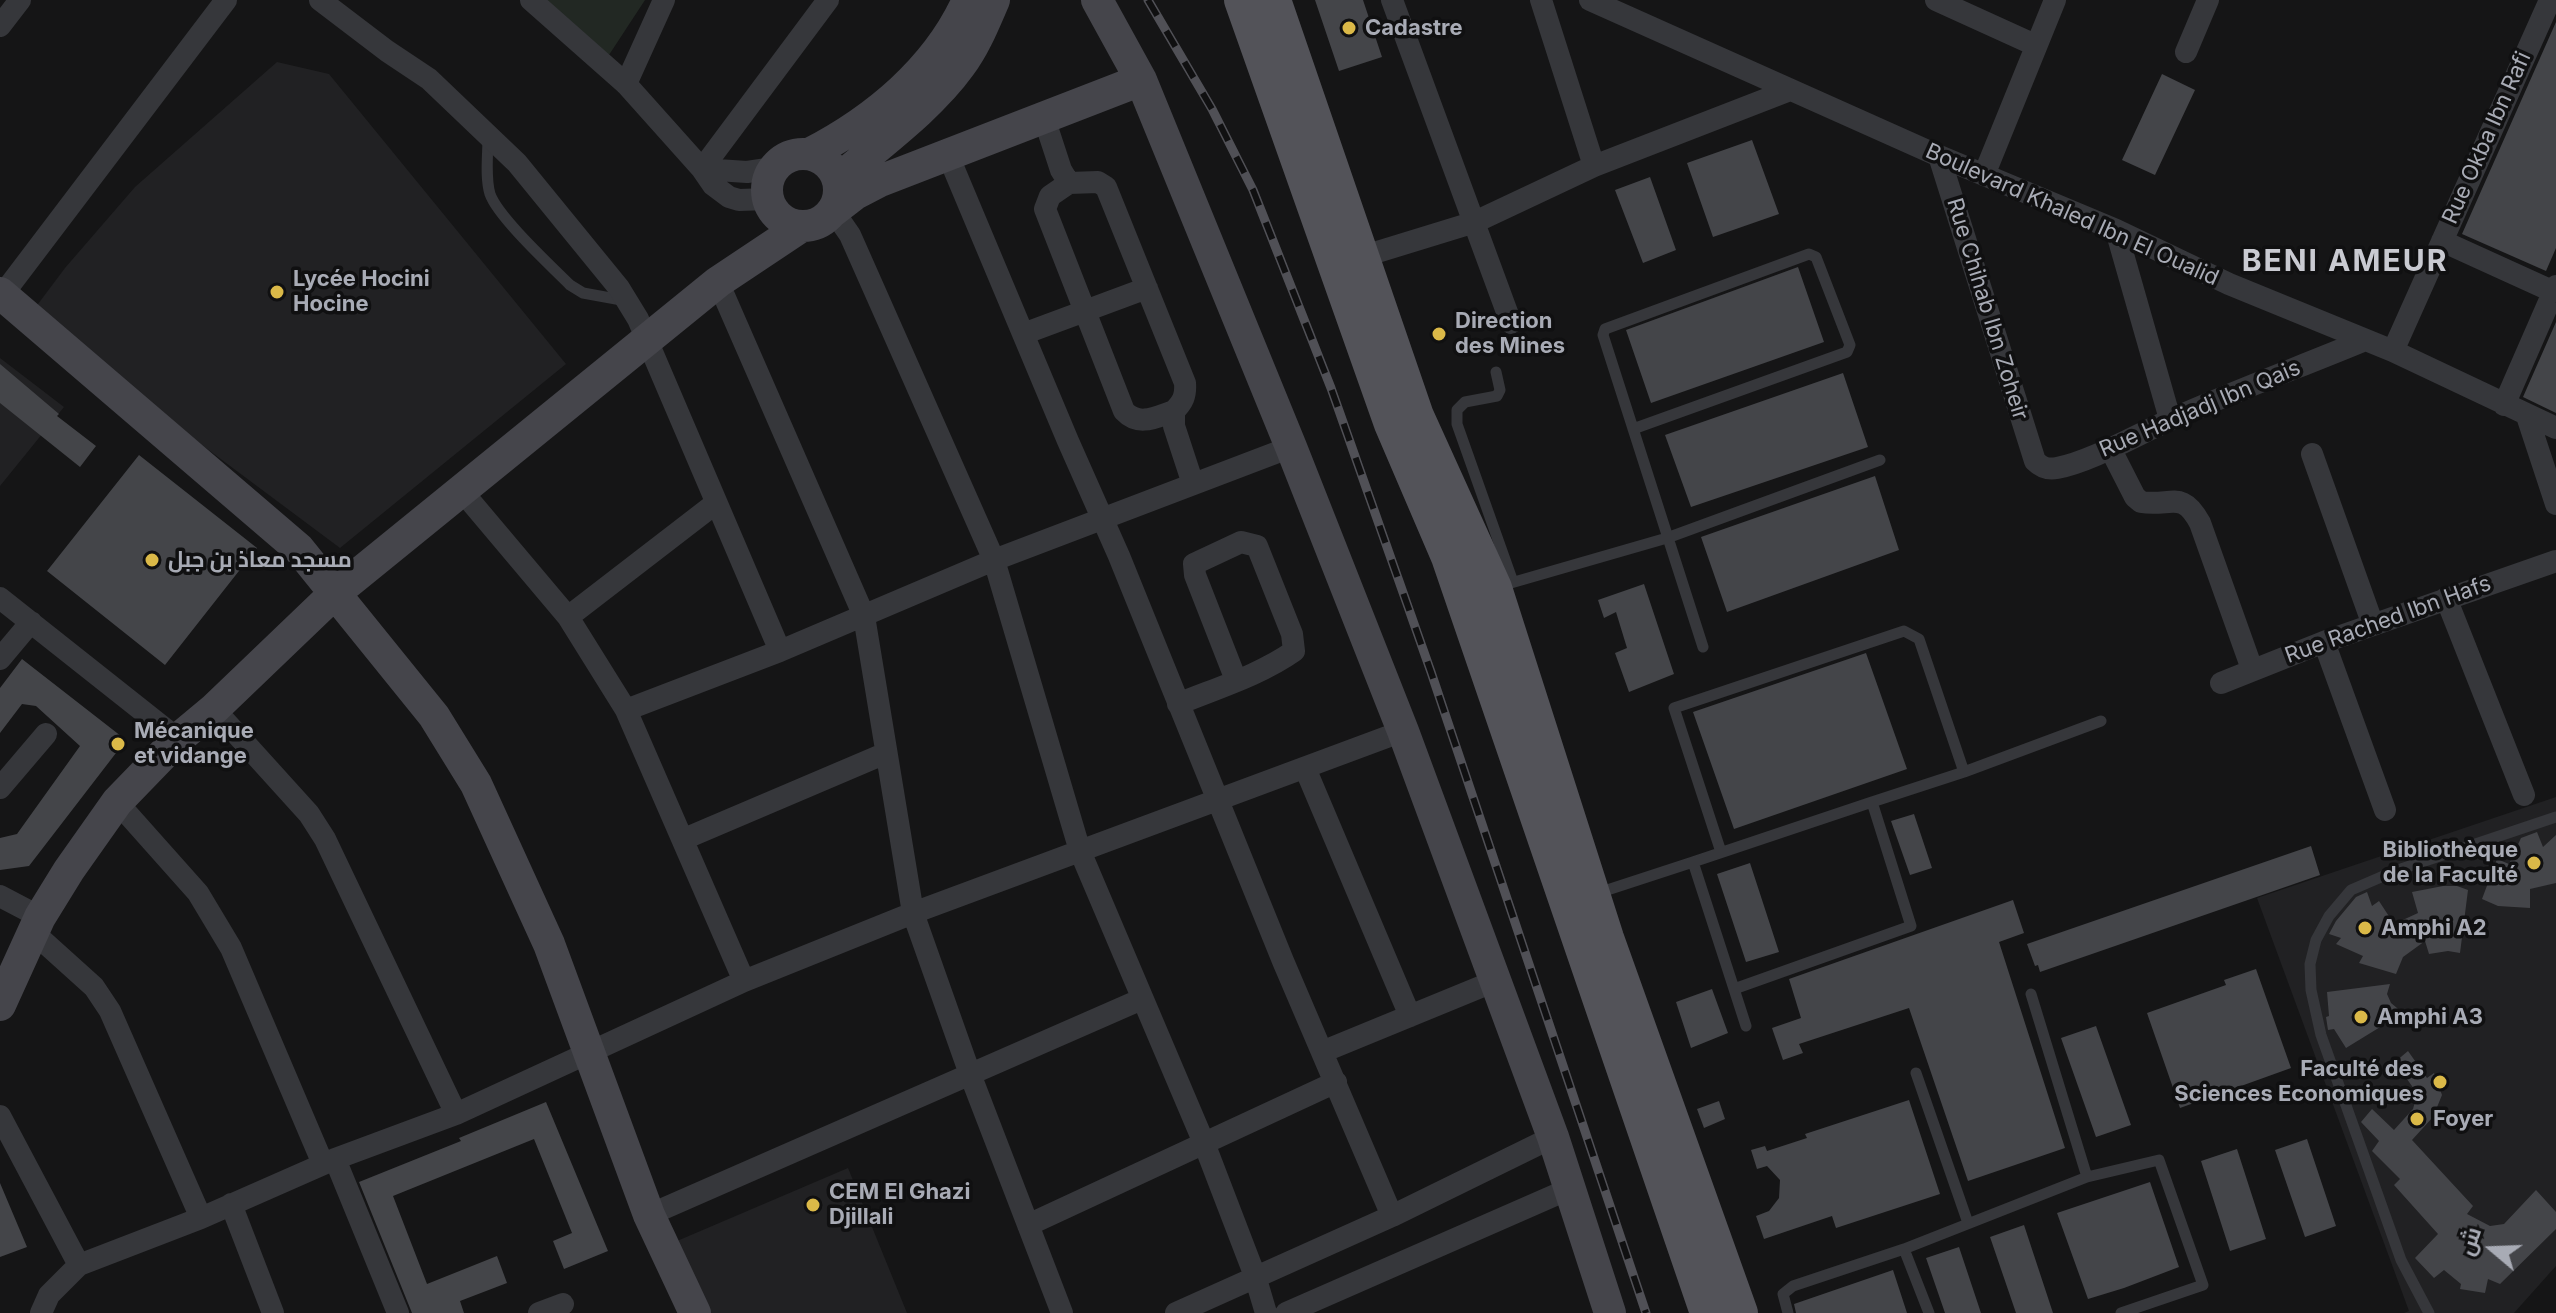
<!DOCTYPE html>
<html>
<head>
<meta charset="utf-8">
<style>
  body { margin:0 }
  #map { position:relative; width:2556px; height:1313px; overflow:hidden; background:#151516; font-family:Inter,Cairo,sans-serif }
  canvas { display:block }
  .north { position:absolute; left:2452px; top:1209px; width:80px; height:80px; -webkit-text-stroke:6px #101011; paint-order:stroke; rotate:289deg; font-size:22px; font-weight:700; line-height:32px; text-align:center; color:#a8abb5 }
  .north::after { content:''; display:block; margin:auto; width:28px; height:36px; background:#a8abb5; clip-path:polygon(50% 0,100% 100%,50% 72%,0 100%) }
</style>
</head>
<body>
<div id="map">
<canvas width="2556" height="1313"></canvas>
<div class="north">ش</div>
</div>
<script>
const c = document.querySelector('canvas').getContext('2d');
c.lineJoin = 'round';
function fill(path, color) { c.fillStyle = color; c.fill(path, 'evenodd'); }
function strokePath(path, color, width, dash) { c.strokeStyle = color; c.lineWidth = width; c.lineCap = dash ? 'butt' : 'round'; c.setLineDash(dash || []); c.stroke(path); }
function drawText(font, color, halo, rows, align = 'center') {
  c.font = font + ' Inter,Cairo,sans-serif'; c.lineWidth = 7; c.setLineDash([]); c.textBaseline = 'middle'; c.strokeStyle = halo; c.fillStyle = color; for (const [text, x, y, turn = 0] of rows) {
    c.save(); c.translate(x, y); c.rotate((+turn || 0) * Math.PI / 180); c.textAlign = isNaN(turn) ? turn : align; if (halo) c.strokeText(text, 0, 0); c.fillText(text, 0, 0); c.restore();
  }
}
fill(new Path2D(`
  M277,62L329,74L566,364L340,548L29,316L65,268L135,187Z
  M0,358L64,407L0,486Z
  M2556,797V1266L2514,1313H2404L2409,1311L2257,898Z
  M848,1168L907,1313H706L677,1241Z`), '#212123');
fill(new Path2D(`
  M539,0H645L607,58Z`), '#222823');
fill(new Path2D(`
  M1315,0H1363L1382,57L1339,71Z
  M2556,22V248L2546,271L2462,234Z
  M2162,74L2195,90L2155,175L2122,160Z
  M1752,140L1779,214L1713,237L1687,163Z
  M1650,177L1676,250L1643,263L1615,190Z
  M1798,267L1824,342L1651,403L1626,330Z
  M2556,322V413L2523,397Z
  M0,364L59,414L57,416L96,446L80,467L0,403Z
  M1843,373L1868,447L1691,507L1665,435Z
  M139,455L257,548L165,665L47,571Z
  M1875,476L1899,550L1727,612L1701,537Z
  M1644,584L1674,674L1629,692L1615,653L1627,648L1616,612L1604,618L1598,600Z
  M1866,653L1907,769L1734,829L1693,712Z
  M22,659L126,740L29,866L0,870V838L17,834L80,746L36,706L22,704L0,733V688Z
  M1914,814L1932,868L1910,875L1891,821Z
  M2537,832L2543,847L2556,835V883L2530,889V908L2498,906L2482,899L2497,859L2509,864L2521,838Z
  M2311,846L2320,875L2040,972L2038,965L2035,966L2027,944Z
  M1750,863L1779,952L1746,962L1717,874Z
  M2443,886H2457L2468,890L2460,953L2448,951L2429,954L2425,941L2403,957L2396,974L2359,963L2363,956L2336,944L2341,938L2329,934L2336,921L2356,897L2367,892L2372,906L2379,901L2394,924L2418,913L2412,892Z
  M2013,900L2024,933L1999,942L2065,1148L1968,1181L1909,1008L1799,1044L1803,1053L1783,1060L1772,1028L1801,1018L1789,979Z
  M2256,969L2291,1068L2180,1108L2147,1013L2226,985L2224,980Z
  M2390,984L2387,994L2391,1003L2403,1013L2346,1048L2334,1029L2328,1030L2326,1017L2329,1016L2327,992Z
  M1712,989L1728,1033L1691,1048L1676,1002Z
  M2096,1026L2131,1125L2096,1137L2061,1038Z
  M2408,1051L2427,1078L2434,1073L2442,1095L2433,1117L2412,1140L2473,1206L2467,1214L2490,1226L2504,1224L2536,1190L2556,1212V1229L2500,1284L2488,1279L2485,1293L2460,1289L2461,1284L2444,1270L2434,1278L2415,1258L2438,1234L2394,1185L2400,1179L2372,1151L2379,1141L2361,1122L2372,1109L2394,1130L2413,1109L2416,1098L2414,1089L2395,1062Z
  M1909,1100L1940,1194L1836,1228L1832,1216L1764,1239L1756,1216L1769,1211L1779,1198L1780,1180L1767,1166L1757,1169L1751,1150L1765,1146L1767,1151L1807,1138L1805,1134Z
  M1719,1101L1725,1119L1704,1128L1697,1109Z
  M546,1102L608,1251L564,1269L553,1241L572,1233L534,1139L393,1196L427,1284L497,1256L507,1283L460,1301L464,1313H412L359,1182L461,1141L459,1138Z
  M2307,1139L2336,1226L2305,1237L2275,1150Z
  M2237,1149L2266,1239L2230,1251L2201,1161Z
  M2150,1182L2179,1267L2124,1288L2088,1299L2057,1213Z
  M0,1183L27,1247L0,1257Z
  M2024,1225L2053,1313H2016L1990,1237Z
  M1959,1247L1981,1313H1945L1926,1258Z
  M1893,1270L1907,1313H1796L1794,1304Z`), '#444549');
strokePath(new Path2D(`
  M488,137C488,155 485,177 490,194C498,217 551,266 570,285L583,293L627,301
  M1496,372L1500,390L1497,396L1465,402L1457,410V424L1513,582
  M1633,429L1847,352L1850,345L1816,257L1809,254L1605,329L1603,335L1703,647
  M1497,587L1667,538L1880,460
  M1872,802L1964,772L2101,721
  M1721,852L1674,708L1904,631L1919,639L1964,772
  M1595,894L1693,862
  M1734,989L1911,926L1872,802L1693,862L1746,1026
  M2031,994L2087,1177
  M1916,1073L1968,1223
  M1904,1249L1929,1313
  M1788,1313L1783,1294L1793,1286L1904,1249L2087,1177L2159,1160L2203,1285L2121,1313
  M2429,1313L2401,1260L2321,1035L2311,990L2310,964L2316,940L2329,916L2351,890L2395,871L2556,817`), '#36373b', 11);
strokePath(new Path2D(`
  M320,0L387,51L429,79L517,163L619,288L638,319L780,651
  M531,0L626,84L702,169L713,185L729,197L739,200L768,199
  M1392,0L1511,323
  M1541,0L1594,166
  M1590,0L1939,156L2116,230L2229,284L2393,351L2556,428
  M1936,0L2035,45
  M0,26L20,0
  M2186,52L2208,0
  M626,84L664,0
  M1044,118L1061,170L1069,183L1098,182L1106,187L1185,383C1186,396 1183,402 1174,411V426L1193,484
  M948,155L1068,441L1119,556L1283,961L1392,1216
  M1939,156L2035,461C2041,467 2047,470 2057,468C2092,461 2136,435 2170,420C2234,391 2300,367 2365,340
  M702,169L828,0
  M702,169L747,172L774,168
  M1984,175L2055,0
  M1069,183L1050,196L1045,209L1124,411C1139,427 1156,417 1174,411
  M831,213L841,222L850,235L994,560L1080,851L1204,1143L1255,1276L1266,1313
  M2116,230L2170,419
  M2442,241L2554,292
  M1361,257L1475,222L1594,166L1790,90
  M718,282L864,616L913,913L970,1074L1062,1313
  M0,298L226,0
  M1023,334L1147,288
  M2393,351L2550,0
  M2504,405L2556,286
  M2527,416L2556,504
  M2110,448L2135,497L2141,502C2171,507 2182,489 2200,523L2252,669
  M2312,454L2373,625
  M461,490L568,617L626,710L744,981
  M0,598L178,739
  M2446,598L2524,795
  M568,617L716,503
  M2324,642L2385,810
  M0,659L31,622
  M2221,683L2324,642L2556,561
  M1178,704C1217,688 1260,675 1294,651L1292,634L1257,546L1241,542L1194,564L1195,575L1236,680
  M214,709L309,814L325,839L456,1114
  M626,710L780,651L994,560L1291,447
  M1305,768L1410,1016
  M0,788L46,734
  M117,802L198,893L231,948L323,1164
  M684,839L886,753
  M0,896L40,917
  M33,932L94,987L110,1011L201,1218
  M1322,1052L1495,981
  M0,1116L79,1265
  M335,1159L398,1313
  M231,1204L273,1313
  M649,1215L1142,999
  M1028,1225L1336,1082
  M41,1313L49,1295L79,1265L201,1218L335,1159L456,1114L744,981L913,913L1403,731
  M539,1313L563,1304
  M1176,1313L1392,1216L1553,1137
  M1286,1313L1569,1189`), '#36373b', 22);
strokePath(new Path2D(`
  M1097,0L1141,80L1291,447L1403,731L1553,1137L1610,1313
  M767 190a36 36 0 1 1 72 0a36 36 0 1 1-72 0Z
  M809,154C875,120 937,69 968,0
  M838,180C878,145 929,109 960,66C975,46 984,23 994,0
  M833,211L855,194L880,181L1141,80
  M0,293L299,549L434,716L476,784L549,944L649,1215L695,1313
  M0,1005L40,917L69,870L117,802L178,739L214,709L334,594L718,282L802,226`), '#45454b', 32);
strokePath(new Path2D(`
  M1242,0L1392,424L1449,557L1708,1313
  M1273,0L1416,416L1494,588L1606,938L1740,1313`), '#535359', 36);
const rail = new Path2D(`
  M1148,0L1212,109L1253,190L1331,388L1431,672L1646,1313`);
strokePath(rail, '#505056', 9);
strokePath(rail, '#101011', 6, [18]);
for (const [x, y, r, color] of [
  [1349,28,8,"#dbb948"],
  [277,292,8,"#dbb948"],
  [1439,334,8,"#dbb948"],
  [152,560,8,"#dbb948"],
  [118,744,8,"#dbb948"],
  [2534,863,8,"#dbb948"],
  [2365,928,8,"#dbb948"],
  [2361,1017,8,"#dbb948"],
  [2440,1082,8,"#dbb948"],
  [2417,1119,8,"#dbb948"],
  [813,1205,8,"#dbb948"]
]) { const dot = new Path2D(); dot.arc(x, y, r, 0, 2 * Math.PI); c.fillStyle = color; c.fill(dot); strokePath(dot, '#101011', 3); }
drawText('bold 22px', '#a8abb5', '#101011', [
  ["Cadastre",1365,28],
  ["Lycée Hocini",293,279],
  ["Hocine",293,304],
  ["Direction",1455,321],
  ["des Mines",1455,346],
  ["مسجد معاذ بن جبل",168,560],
  ["Mécanique",134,731],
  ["et vidange",134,756],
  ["Bibliothèque",2518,850,"right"],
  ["de la Faculté",2518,875,"right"],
  ["Amphi A2",2381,928],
  ["Amphi A3",2377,1017],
  ["Faculté des",2424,1069,"right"],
  ["Sciences Economiques",2424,1094,"right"],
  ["Foyer",2433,1119],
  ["CEM El Ghazi",829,1192],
  ["Djillali",829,1217]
], 'left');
drawText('22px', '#a8abb5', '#101011', [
  ["Rue Okba Ibn Rafi",2487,138,-66],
  ["Boulevard Khaled Ibn El Oualid",2072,215,24],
  ["Rue Chihab Ibn Zoheir",1987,309,73],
  ["Rue Hadjadj Ibn Qais",2200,409,-23],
  ["Rue Rached Ibn Hafs",2388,620,-20]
]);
c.letterSpacing = '2px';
drawText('bold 30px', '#c9cad1', '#101011', [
  ["BENI AMEUR",2345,262]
]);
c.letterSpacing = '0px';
</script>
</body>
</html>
